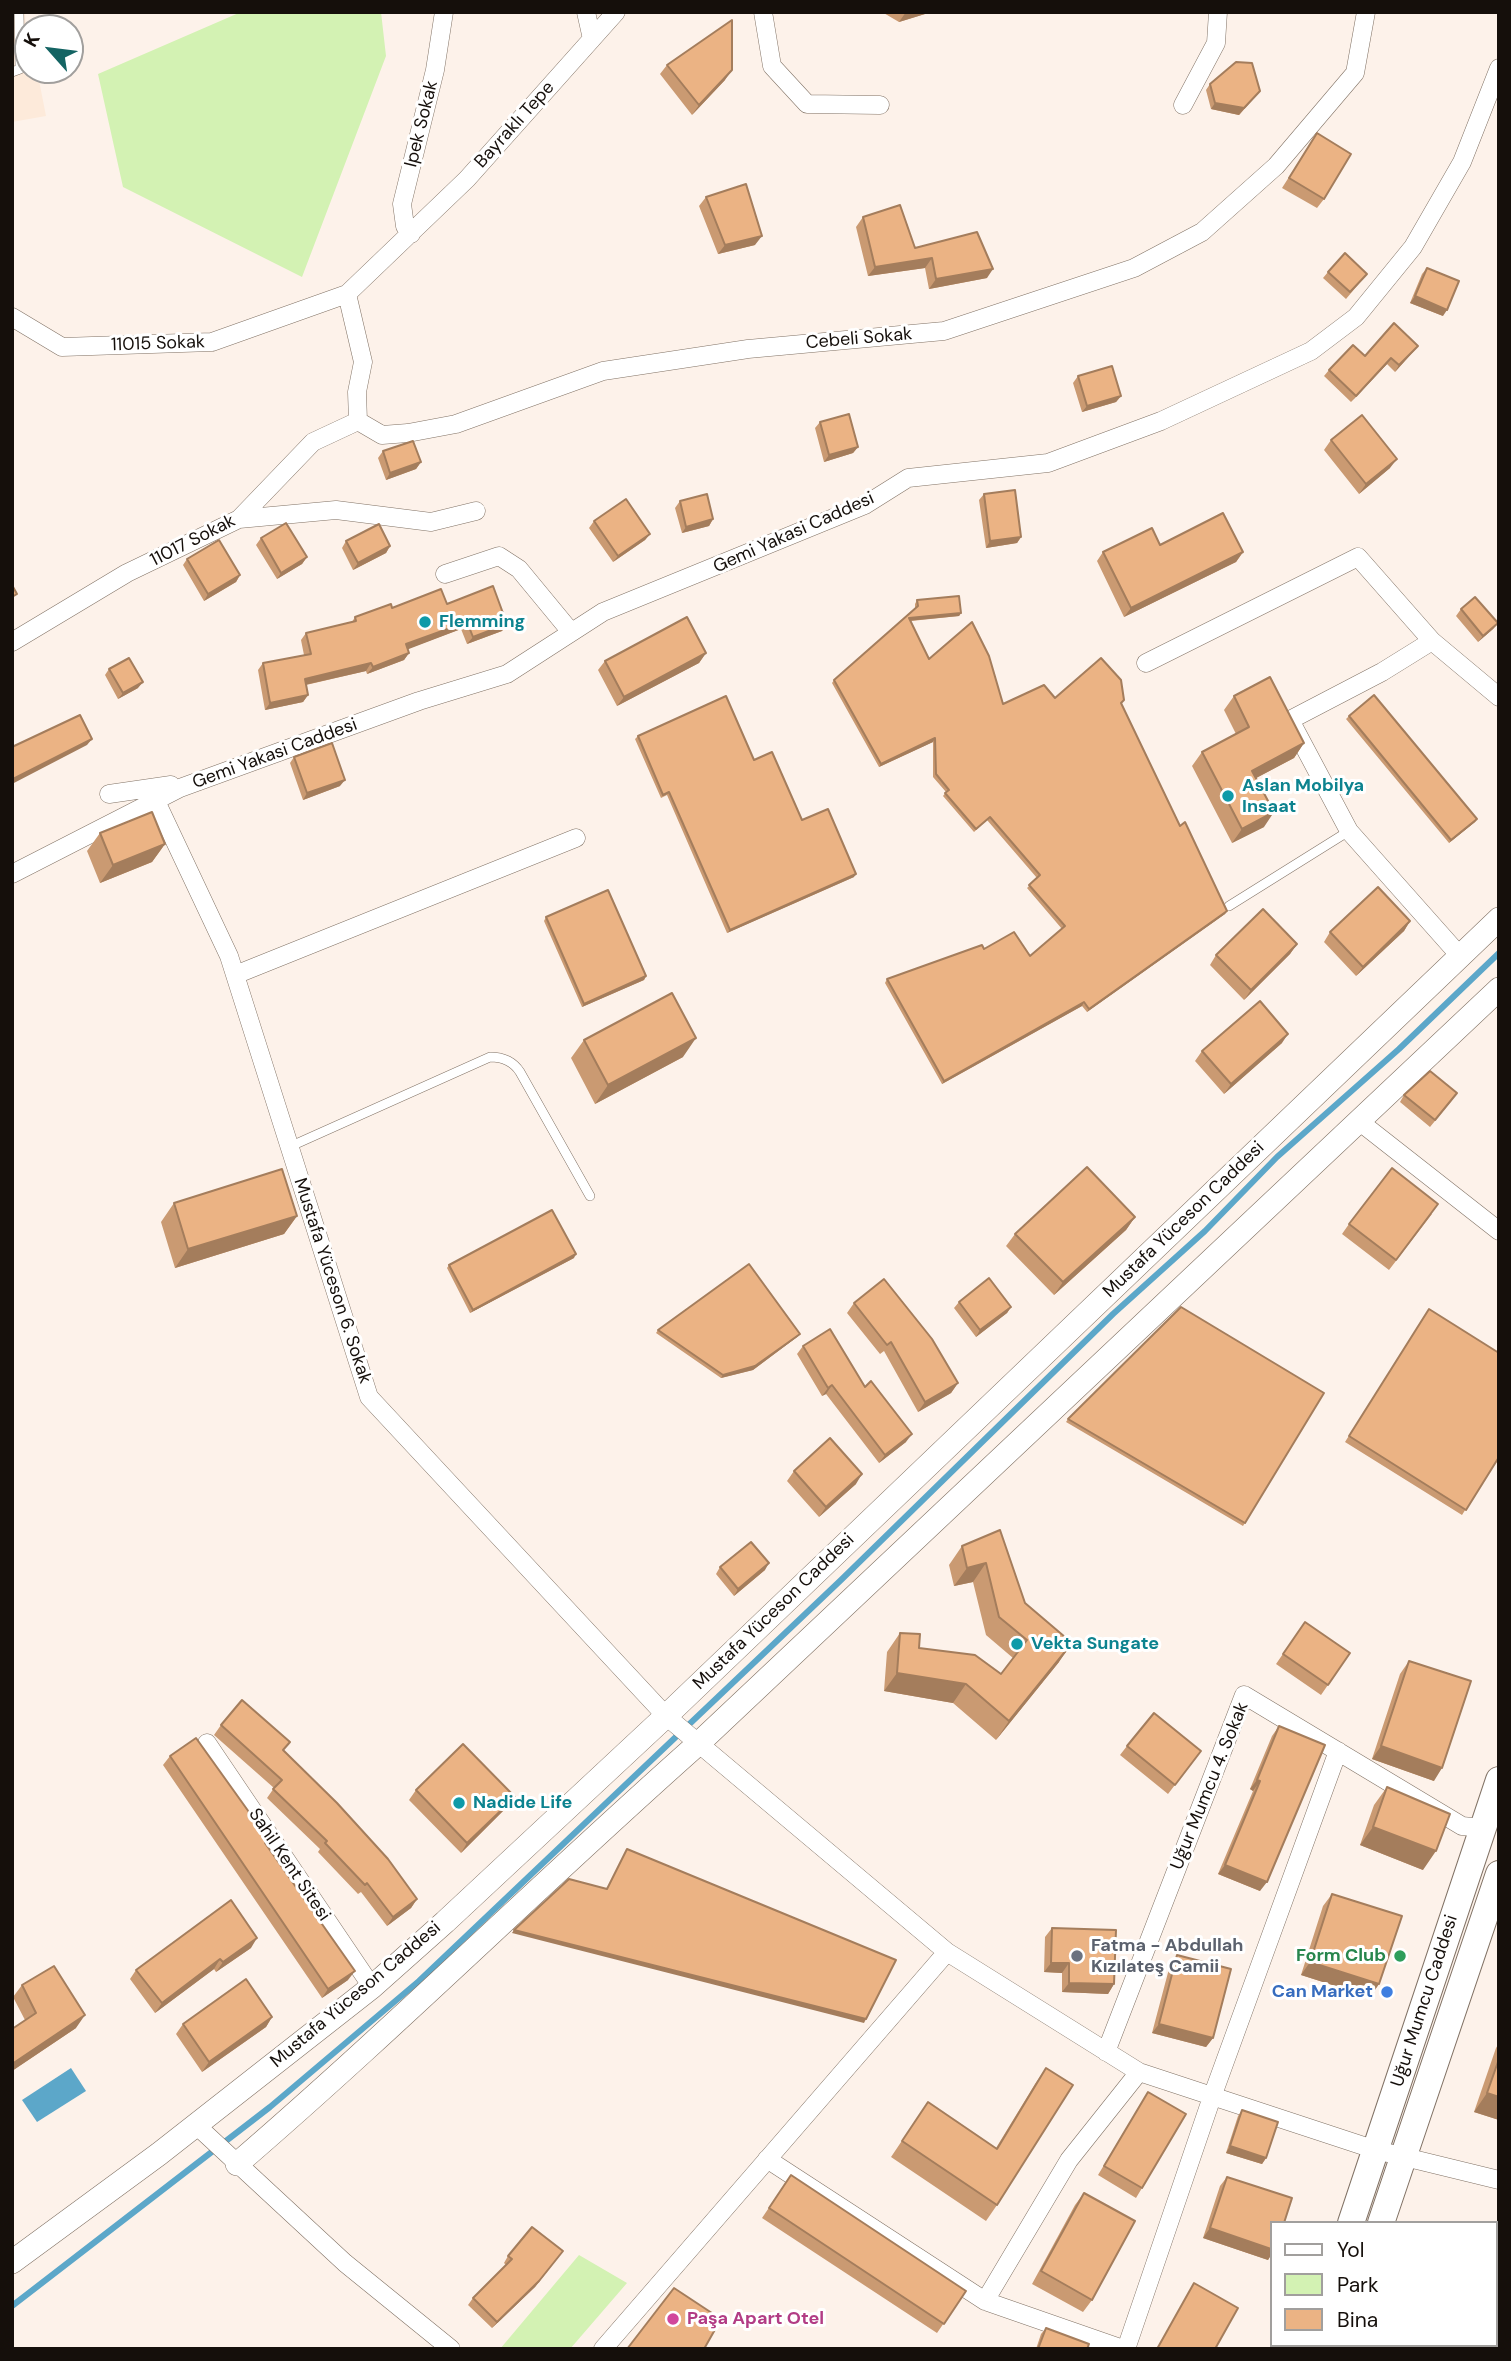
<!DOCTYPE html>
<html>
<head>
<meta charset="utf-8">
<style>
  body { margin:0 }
  #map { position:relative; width:1511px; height:2361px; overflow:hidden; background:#fdf2ea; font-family:"DM Sans",sans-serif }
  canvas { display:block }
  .frame { position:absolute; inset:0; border:14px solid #150f0b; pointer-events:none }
  .legend { position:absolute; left:1270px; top:2221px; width:228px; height:126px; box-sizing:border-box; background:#fff; border:2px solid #a19f9d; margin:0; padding:9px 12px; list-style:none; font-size:21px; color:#150f0b }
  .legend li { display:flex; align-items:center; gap:14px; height:35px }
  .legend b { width:35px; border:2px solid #a19f9d }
  .north { position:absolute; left:14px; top:14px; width:70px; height:70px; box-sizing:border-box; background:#fff; border:2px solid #a19f9d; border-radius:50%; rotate:298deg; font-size:19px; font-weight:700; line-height:28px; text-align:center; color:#150f0b }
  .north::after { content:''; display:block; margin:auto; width:24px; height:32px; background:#146463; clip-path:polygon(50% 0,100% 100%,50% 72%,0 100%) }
</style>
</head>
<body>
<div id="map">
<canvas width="1511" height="2361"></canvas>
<div class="frame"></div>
<ul class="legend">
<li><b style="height:9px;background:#fff"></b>Yol</li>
<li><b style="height:19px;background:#d3f2b3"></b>Park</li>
<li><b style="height:19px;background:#ebb384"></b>Bina</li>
</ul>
<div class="north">K</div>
</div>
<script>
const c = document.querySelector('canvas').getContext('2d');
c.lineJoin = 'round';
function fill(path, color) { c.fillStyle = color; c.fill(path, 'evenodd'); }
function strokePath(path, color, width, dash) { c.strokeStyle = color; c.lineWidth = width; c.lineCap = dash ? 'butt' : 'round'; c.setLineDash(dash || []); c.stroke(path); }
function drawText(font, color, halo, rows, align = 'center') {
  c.font = font + ' "DM Sans",sans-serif'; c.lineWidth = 6; c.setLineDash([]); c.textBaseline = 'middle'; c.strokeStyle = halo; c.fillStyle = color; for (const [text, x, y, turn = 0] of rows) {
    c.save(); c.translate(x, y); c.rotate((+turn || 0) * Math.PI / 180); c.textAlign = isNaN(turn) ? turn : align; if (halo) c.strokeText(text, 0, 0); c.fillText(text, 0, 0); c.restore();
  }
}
fill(new Path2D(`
  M12,12H25L28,70H37L46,116L12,122Z`), '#fdeada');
fill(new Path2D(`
  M241,12H381L386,56L302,277L123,187L98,74Z
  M579,2255L627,2283L570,2349H500Z`), '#d3f2b3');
fill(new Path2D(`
  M71,2068L86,2091L37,2122L22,2100Z`), '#5ca7c9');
strokePath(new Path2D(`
  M12,2306L270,2107L419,1981L841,1580L1113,1314L1205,1231L1277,1157L1399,1049L1499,953`), '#5ca7c9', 6);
const service = new Path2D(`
  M12,72L20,69L19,12
  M1229,906L1349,831
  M289,1147L490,1057C503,1057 513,1061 520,1072L590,1196`);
const minor = new Path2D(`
  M586,12L592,39
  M763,12L772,66L807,104L880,105
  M1183,105L1216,43L1218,12
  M411,234L405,226L402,204L435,70L444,12
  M347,294L363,362L357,392L358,421L382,435L408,433L456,424L603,371L748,349L944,331L1134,268L1202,232L1276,166L1355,73L1366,12
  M12,317L62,347L212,342L347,294L467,179L616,12
  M239,519L336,510L431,522L476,511
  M445,574L499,556L519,569L571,632
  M1432,641L1382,672L1290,720L1349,831L1460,956
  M12,642L127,573L239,519L313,442L358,421
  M1146,663L1358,557L1432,641L1499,697
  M109,794L171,785
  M155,799L229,956L369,1397L666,1716L947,1952L1139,2072L1376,2150L1499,2180
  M12,874L180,788L419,701L507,674L603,612L865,505L908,478L1048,463L1161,421L1311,351L1356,317L1413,247L1462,162L1499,68
  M235,975L576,838
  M1360,1122L1499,1231
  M207,1743L372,1987
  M1106,2052L1244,1695L1462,1826L1483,1828
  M196,2125L345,2263L451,2349
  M767,2159L985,2301L1123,2349
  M985,2301L1069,2160L1139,2072
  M603,2349L947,1952
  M1126,2349L1212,2097L1338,1751`);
const tertiary = new Path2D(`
  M237,2164C395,2028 543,1881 699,1743L1499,989
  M12,2262L159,2154L372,1987L445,1922L666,1716L1499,919`);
const secondary = new Path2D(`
  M1351,2223L1499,1780
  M1381,2223L1499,1874
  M1307,2349L1308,2345
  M1338,2349L1340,2345`);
strokePath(service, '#817265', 10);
strokePath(minor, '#817265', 19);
strokePath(tertiary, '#817265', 24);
strokePath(secondary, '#817265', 28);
strokePath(service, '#fff', 9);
strokePath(minor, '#fff', 18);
strokePath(tertiary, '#fff', 23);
strokePath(secondary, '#fff', 26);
fill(new Path2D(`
  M882,12H926L925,14L899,22Z
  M667,65L725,80L692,115L660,74Z
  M1210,84L1260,91L1239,115L1211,109L1206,90Z
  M1317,133L1324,199L1317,208L1282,188Z
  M706,197L755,245L718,254L699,206Z
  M863,217L915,248L987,278L929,289L925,268L868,276L856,227Z
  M1427,268L1443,316L1410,303L1422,274Z
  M1328,272L1367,274L1346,299L1323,278Z
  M1418,346L1395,372L1387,364L1351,402L1324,376L1329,370L1365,356Z
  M1078,376L1121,396L1116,402L1082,412L1073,383Z
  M820,422L858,447L853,453L824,462L815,428Z
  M1331,440L1390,468L1359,494L1324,450Z
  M383,451L421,462L416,469L386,480L378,458Z
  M984,494L1021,537L1017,543L986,548L979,500Z
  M680,501L713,519L709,526L682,533L675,508Z
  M594,521L650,534L645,540L613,562L589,528Z
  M261,538L307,557L302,564L277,579L256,545Z
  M346,541L390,546L386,553L353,570L342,548Z
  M1160,545L1243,552L1236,562L1124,617L1097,561L1103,552Z
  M187,559L240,575L236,582L204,601L183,565Z
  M917,600L961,613L959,616L911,621L929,659L1003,704L1055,698L1121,704L1180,826L1227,911L1225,914L1087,1012L1082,1006L942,1084L885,983L887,979L984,949L1030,956L1062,929L1027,888L1037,878L987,820L974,832L943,796L946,792L933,777V742L879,767L832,683L834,680L915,608V604Z
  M447,604L507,624L502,631L467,644L461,629L407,649L409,653L404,660L367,674L366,671L306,685L308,695L303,702L265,710L258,670L263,663L304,655L301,640L306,633L352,622L355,617L392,608Z
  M1461,609L1498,623L1493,629L1478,642L1456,616Z
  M706,653L699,663L617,706L598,670L605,661Z
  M109,669L138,688L118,699L105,675Z
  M1234,696L1304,743L1294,758L1256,778L1264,827L1232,843L1192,766L1202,752L1236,734L1224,710Z
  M1349,716L1477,819L1475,822L1449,843L1346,719Z
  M638,736L754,760L802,820L854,877L727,933L667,795L661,798L635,739Z
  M294,757L340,786L303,800L290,763Z
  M100,833L165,844L152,862L100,883L87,851Z
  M546,917L646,976L644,980L582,1007L544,921Z
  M1410,921L1404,931L1356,976L1324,942L1330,932Z
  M1297,944L1290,954L1244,1000L1210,965L1216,955Z
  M584,1040L683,1057L595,1104L571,1058Z
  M1282,1043L1224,1094L1195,1061L1202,1051Z
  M1404,1095L1453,1099L1430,1127L1400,1102Z
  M174,1203L297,1216L284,1234L175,1268L161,1222Z
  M1432,1214L1389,1270L1342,1234L1349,1224Z
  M1135,1217L1126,1230L1054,1295L1006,1246L1015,1234Z
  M574,1258L470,1313L447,1268L449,1265Z
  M959,1302L1011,1307L1007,1313L976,1337L954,1308Z
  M854,1303L958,1383L951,1393L918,1412L884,1351L880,1354L847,1313Z
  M1429,1309L1499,1457L1462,1515L1345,1442Z
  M658,1330L800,1334L797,1337L753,1370L721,1378L656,1333Z
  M803,1346L865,1387L906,1442L879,1463L826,1394L822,1396L797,1354Z
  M1324,1393L1243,1526L1066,1422L1068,1419Z
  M794,1471L856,1484L819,1517L787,1481Z
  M1000,1530L1025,1603L1059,1662L996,1740L953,1703L884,1691L887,1652L900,1633L919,1648L1001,1674L1013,1658L986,1635L973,1582L954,1586L949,1565L962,1546Z
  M720,1567L765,1570L734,1596L716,1574Z
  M1305,1622L1350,1653L1321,1695L1276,1664Z
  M1409,1661L1434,1781L1372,1759L1400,1674Z
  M221,1725L283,1751L417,1899L411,1908L387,1926L361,1892L358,1894L318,1852L320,1849L267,1798L274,1788L214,1735Z
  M1279,1726L1260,1891L1218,1874L1253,1791L1250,1789L1272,1736Z
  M1127,1746L1201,1751L1168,1794L1120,1755Z
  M170,1756L269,1840L266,1844L348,1980L322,1998L163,1765Z
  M1387,1787L1423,1870L1360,1845L1374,1805Z
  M416,1790L508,1806L461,1853L409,1800Z
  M1332,1894L1379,1984L1370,1997L1301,1975L1323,1906Z
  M1052,1928L1114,1984L1108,1994L1062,1992V1973L1044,1972L1045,1937Z
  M251,1948L216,1972L214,1969L155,2013L130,1979L136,1970Z
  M1177,1955L1213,2038L1206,2047L1152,2033L1170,1965Z
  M22,1985L76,2028L12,2071V2029L25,2020L13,1997Z
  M272,2017L266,2027L202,2072L176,2034L183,2024Z
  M1499,2043V2120L1474,2112L1496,2048Z
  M1046,2068L997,2205L986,2221L891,2157L928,2102L996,2148L1035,2084Z
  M1148,2092L1142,2188L1136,2198L1098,2175Z
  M1242,2110L1266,2158L1262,2164L1226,2153L1238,2116Z
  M791,2175L966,2291L937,2333L762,2218Z
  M1227,2177L1271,2223V2255L1268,2260L1203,2238L1220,2186Z
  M1084,2193L1092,2300L1083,2312L1032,2284L1075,2205Z
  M563,2251L535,2287L492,2328L468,2305L473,2298L506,2265L504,2263L508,2256Z
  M1046,2328L1087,2349H1036L1041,2334Z`), '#ca9a72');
fill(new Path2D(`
  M906,12H926L925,14L899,22Z
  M732,70L725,80L692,115L699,105Z
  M1260,91L1239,115L1211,109L1215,103Z
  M762,236L755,245L718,254L725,245Z
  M932,258L925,268L868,276L875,267Z
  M993,269L987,278L929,289L936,279Z
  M1415,296L1447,310L1443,316L1410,303Z
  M1418,346L1413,352L1395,372L1399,365Z
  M1391,358L1387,364L1351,402L1356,396Z
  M1121,396L1116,402L1082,412L1087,406Z
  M858,447L853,453L824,462L829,455Z
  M1397,459L1390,468L1359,494L1366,484Z
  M421,462L416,469L386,480L390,473Z
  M713,519L709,526L682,533L686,527Z
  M650,534L645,540L613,562L618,556Z
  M1021,537L1017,543L986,548L990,541Z
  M390,546L386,553L353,570L358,563Z
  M1243,552L1236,562L1124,617L1131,608Z
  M307,557L302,564L277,579L281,573Z
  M240,575L236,582L204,601L208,594Z
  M961,613L959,616L907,621L909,618Z
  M467,622L461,629L401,652L406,644Z
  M1498,623L1493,629L1478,642L1483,636Z
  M507,624L502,631L467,644L473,637Z
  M409,653L404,660L367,674L373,667Z
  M706,653L699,663L617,706L624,697Z
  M371,663L366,671L300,686L305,679Z
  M143,682L138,688L118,699L123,693Z
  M308,695L303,702L265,710L270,703Z
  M935,738L933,742L879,767L881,764Z
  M92,739L87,745L12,784L13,779Z
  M1304,743L1294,758L1243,785L1252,771Z
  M345,780L340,786L303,800L307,793Z
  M1274,812L1264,827L1232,843L1242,829Z
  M1477,819L1475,822L1449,843L1451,840Z
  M165,844L152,862L100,883L113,865Z
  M856,874L854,877L727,933L730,930Z
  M1227,911L1225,914L1087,1012L1089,1009Z
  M1410,921L1404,931L1356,976L1363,967Z
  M1297,944L1290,954L1244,1000L1251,990Z
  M646,976L644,980L582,1007L584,1004Z
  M1084,1002L1082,1006L942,1084L944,1081Z
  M1288,1034L1282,1043L1224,1094L1231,1084Z
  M696,1038L683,1057L595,1104L608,1085Z
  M297,1216L284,1234L175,1268L188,1249Z
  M1135,1217L1126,1230L1054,1295L1063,1282Z
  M576,1254L574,1258L470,1313L473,1310Z
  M1011,1307L1007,1313L976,1337L980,1330Z
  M800,1334L797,1337L753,1370L721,1378L723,1375Z
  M958,1383L951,1393L918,1412L925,1402Z
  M832,1385L826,1394L822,1396L828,1388Z
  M912,1434L906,1442L879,1463L885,1455Z
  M862,1474L856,1484L819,1517L826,1507Z
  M769,1563L765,1570L734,1596L738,1589Z
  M986,1563L973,1582L954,1586L967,1568Z
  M1072,1643L1059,1662L996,1740L1009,1721Z
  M897,1673L966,1684L953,1703L884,1691Z
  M1381,1746L1442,1768L1434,1781L1372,1759Z
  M1257,1780L1260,1781L1253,1791L1250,1789Z
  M515,1797L508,1806L461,1853L467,1843Z
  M1373,1827L1436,1851L1423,1870L1360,1845Z
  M1225,1865L1267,1882L1260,1891L1218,1874Z
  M417,1899L411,1908L387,1926L393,1917Z
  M514,1930L866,2019L864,2023L512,1933Z
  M257,1938L251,1948L216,1972L223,1962Z
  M220,1959L214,1969L155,2013L162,2003Z
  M1310,1962L1379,1984L1370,1997L1301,1975Z
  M1051,1963H1069L1062,1973L1044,1972Z
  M355,1971L348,1980L322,1998L328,1989Z
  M1069,1983L1114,1984L1108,1994L1062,1992Z
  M85,2015L76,2028L12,2071V2064Z
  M272,2017L266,2027L202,2072L209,2062Z
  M1159,2024L1213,2038L1206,2047L1152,2033Z
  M1487,2093L1499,2097V2120L1474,2112Z
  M1230,2146L1266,2158L1262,2164L1226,2153Z
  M1210,2228L1271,2249V2255L1268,2260L1203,2238Z
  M558,2257L535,2287L492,2328L497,2322Z
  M1400,2345H1437L1448,2349H1411Z`), '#a47d5c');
const building = new Path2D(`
  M732,20V70L699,105L667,65Z
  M1236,62L1252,63L1260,91L1244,108L1215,103L1210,84Z
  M1317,133L1351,154L1324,199L1289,178Z
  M746,184L762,236L725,245L706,197Z
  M900,205L915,248L977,232L993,269L936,279L932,258L875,267L863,217Z
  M1345,253L1367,274L1350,292L1328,272Z
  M1427,268L1459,281L1447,310L1415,296Z
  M1394,323L1418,346L1399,365L1391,358L1356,396L1329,370L1353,345L1365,356Z
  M1112,366L1121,396L1087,406L1078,376Z
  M849,414L858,447L829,455L820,422Z
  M1362,415L1397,459L1366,484L1331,440Z
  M413,441L421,462L390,473L383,451Z
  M1015,490L1021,537L990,541L984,494Z
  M707,494L713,519L686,527L680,501Z
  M626,499L650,534L618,556L594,521Z
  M1223,513L1243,552L1131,608L1103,552L1152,528L1160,545Z
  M286,523L307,557L281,573L261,538Z
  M379,524L390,546L358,563L346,541Z
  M219,540L240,575L208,594L187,559Z
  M12,585L17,594L12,597Z
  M493,586L507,624L473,637L467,622L406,644L409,653L373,667L371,663L305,679L308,695L270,703L263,663L311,654L306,633L356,621L355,617L391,604L392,608L441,589L447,604Z
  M959,596L961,613L909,618L929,659L972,622L989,656L1003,704L1044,685L1055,698L1101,658L1121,680L1124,700L1121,703L1180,826L1185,822L1227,911L1089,1009L1084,1002L944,1081L887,979L982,945L984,949L1014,932L1030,956L1065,926L1029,885L1040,875L990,817L976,829L945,793L949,790L936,774L935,738L881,764L834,680L918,606L917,600Z
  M1475,597L1498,623L1483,636L1461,609Z
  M687,617L706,653L624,697L605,661Z
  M129,658L143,682L123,693L109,669Z
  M1270,677L1304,743L1252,771L1274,812L1242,829L1202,752L1249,727L1234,696Z
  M1374,695L1477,819L1451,840L1349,716Z
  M726,696L754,760L772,752L802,820L828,809L856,874L730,930L669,792L663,795L638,736Z
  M80,715L92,739L13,779L12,747Z
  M332,743L345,780L307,793L294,757Z
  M152,812L165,844L113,865L100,833Z
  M1378,887L1410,921L1363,967L1330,932Z
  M608,890L646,976L584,1004L546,917Z
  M1263,909L1297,944L1251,990L1216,955Z
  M672,993L696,1038L608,1085L584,1040Z
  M1260,1001L1288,1034L1231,1084L1202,1051Z
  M1430,1071L1457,1093L1435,1120L1404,1095Z
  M1087,1167L1135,1217L1063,1282L1015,1234Z
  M1392,1168L1438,1204L1396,1260L1349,1224Z
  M282,1169L297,1216L188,1249L174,1203Z
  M552,1210L576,1254L473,1310L449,1265Z
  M749,1264L800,1334L755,1366L723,1375L658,1330Z
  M989,1278L1011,1307L980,1330L959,1302Z
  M884,1279L932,1339L958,1383L925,1402L891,1342L887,1345L854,1303Z
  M1181,1307L1324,1393L1245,1523L1068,1419Z
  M1429,1309L1499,1353V1457L1466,1510L1349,1436Z
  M830,1329L865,1387L871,1381L912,1434L885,1455L832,1385L828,1388L803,1346Z
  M830,1438L862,1474L826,1507L794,1471Z
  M1000,1530L1025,1603L1072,1643L1009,1721L966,1684L897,1673L900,1633L920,1634L919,1648L975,1655L1001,1674L1027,1640L999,1617L986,1563L967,1568L962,1546Z
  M751,1542L769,1563L738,1589L720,1567Z
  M1305,1622L1350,1653L1328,1685L1283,1654Z
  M1409,1661L1471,1681L1442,1768L1381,1746Z
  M242,1700L290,1742L283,1750L337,1803L388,1859L417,1899L393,1917L367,1883L365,1885L325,1843L327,1841L273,1789L282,1780L221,1725Z
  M1154,1713L1201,1751L1175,1785L1127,1746Z
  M1279,1726L1325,1745L1267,1882L1225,1865L1260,1781L1257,1780Z
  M196,1738L269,1840L265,1843L355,1971L328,1989L170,1756Z
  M463,1744L515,1797L467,1843L416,1790Z
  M1387,1787L1450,1814L1436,1851L1373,1827Z
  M627,1849L896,1960L866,2019L514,1930L569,1879L607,1889Z
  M1332,1894L1402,1916L1379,1984L1310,1962Z
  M231,1900L257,1938L223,1962L220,1959L162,2003L136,1970Z
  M1052,1928L1116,1930L1114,1984L1069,1983V1963H1051Z
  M1177,1955L1231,1969L1213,2038L1159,2024Z
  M54,1966L85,2015L12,2064V2029L36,2013L22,1985Z
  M246,1979L272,2017L209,2062L183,2024Z
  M1499,2059V2097L1487,2093Z
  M1046,2068L1073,2085L997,2205L902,2141L928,2102L997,2149Z
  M1148,2092L1186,2114L1142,2188L1104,2166Z
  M1242,2110L1278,2122L1266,2158L1230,2146Z
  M791,2175L966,2291L944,2324L769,2208Z
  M1227,2177L1292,2198L1284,2223H1271V2249L1210,2228Z
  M1084,2193L1135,2221L1092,2300L1041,2271Z
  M532,2227L563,2251L539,2281L497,2322L473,2298L512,2259L508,2256Z
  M1194,2283L1238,2308L1215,2349H1157Z
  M674,2288L721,2319L704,2349H627Z
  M1046,2328L1089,2344L1087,2349H1038Z
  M1437,2345H1464L1463,2349H1448Z`);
fill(building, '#ebb384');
strokePath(building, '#a47d5c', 2);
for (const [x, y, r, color] of [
  [425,622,7,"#0f9aa8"],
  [1228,796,7,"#0f9aa8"],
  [1017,1644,7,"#0f9aa8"],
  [459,1803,7,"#0f9aa8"],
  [1077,1956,7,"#6b7280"],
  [1400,1956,7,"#2e9e5b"],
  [1387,1992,7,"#3f7fe0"],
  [673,2319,7,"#d1479c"]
]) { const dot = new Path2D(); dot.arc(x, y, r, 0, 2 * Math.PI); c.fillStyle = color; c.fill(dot); strokePath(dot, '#fff', 2.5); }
drawText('18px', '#150f0b', '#fff', [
  ["Ipek Sokak",422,124,-76],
  ["Bayraklı Tepe",515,125,-48],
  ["Cebeli Sokak",859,339,-5],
  ["11015 Sokak",158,344,-2],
  ["Gemi Yakasi Caddesi",794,533,-24],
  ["11017 Sokak",193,541,-27],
  ["Gemi Yakasi Caddesi",275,754,-20],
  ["Mustafa Yüceson Caddesi",1184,1220,-44],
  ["Mustafa Yüceson 6. Sokak",332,1281,72],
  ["Mustafa Yüceson Caddesi",774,1612,-44],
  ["Uğur Mumcu 4. Sokak",1210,1786,-68],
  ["Sahil Kent Sitesi",289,1865,56],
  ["Mustafa Yüceson Caddesi",356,1995,-40],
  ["Uğur Mumcu Caddesi",1425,2001,-72]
]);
drawText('bold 18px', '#0d838f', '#fff', [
  ["Flemming",439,622],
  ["Aslan Mobilya",1242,786],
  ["Insaat",1242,807],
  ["Vekta Sungate",1031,1644],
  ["Nadide Life",473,1803]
], 'left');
drawText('bold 18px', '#5b616d', '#fff', [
  ["Fatma - Abdullah",1091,1946],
  ["Kızılateş Camii",1091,1967]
], 'left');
drawText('bold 18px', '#27864d', '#fff', [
  ["Form Club",1386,1956]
], 'right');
drawText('bold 18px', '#366cbe', '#fff', [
  ["Can Market",1373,1992]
], 'right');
drawText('bold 18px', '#b23c85', '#fff', [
  ["Paşa Apart Otel",687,2319]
], 'left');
</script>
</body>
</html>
